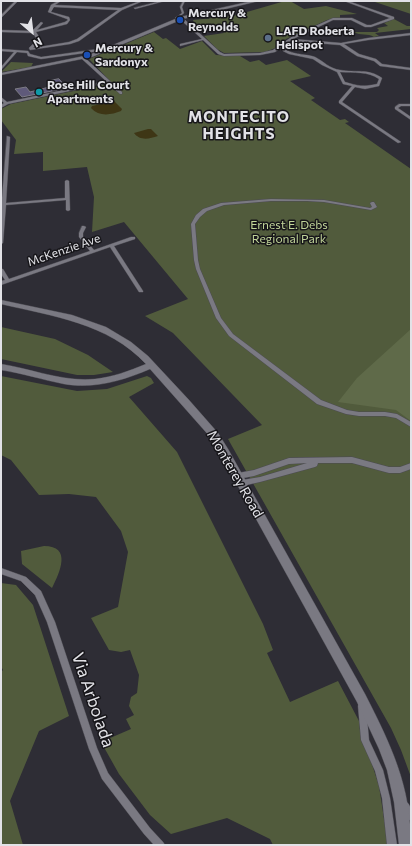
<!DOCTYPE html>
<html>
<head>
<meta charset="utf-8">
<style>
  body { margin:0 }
  #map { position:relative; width:412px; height:846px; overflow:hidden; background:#2e2d35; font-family:Commissioner,sans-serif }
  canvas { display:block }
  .frame { position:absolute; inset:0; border:2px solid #e2e2e7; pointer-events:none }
  .north { position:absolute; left:12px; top:12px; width:40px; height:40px; -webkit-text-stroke:3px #17161a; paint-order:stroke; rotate:152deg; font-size:11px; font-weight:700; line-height:16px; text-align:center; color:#e2e2e7 }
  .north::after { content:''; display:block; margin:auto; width:14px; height:18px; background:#e2e2e7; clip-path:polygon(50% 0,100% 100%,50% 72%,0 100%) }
</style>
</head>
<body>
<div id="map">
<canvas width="412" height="846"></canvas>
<div class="frame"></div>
<div class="north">N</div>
</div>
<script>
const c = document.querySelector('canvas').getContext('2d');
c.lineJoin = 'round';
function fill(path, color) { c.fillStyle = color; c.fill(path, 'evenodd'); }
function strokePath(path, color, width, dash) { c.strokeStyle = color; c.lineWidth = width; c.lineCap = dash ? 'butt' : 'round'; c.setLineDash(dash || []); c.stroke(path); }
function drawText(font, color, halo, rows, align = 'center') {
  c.font = font + ' Commissioner,sans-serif'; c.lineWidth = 3; c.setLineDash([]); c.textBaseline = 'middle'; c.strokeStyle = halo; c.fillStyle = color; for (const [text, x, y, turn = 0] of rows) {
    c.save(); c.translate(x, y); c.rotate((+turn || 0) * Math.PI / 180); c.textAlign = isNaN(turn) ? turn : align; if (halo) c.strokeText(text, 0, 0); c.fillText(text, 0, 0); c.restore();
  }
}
fill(new Path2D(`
  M285,1H290L304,9L326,6L357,14L340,15V18L327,20L286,39L278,47L265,52L224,53L217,49L204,36L224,33L213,25L194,28L190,24L194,23L193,20L233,16Z
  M372,1H411V14Z
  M394,19L407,26H411V29L375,33L379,36L374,37C368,33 360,36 354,32H377L379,30L377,28L388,26L384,23Z
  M154,32L163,39L166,38L180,49L202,41L216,55L240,56L250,62L259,60L266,65L287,60L311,76L290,81L315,98L311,100L340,120L345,119L349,122L345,123L411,169V777L401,750L391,728L228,439L262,425L173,333L145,316L188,299L124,222L92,232L94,197L87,167L43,171V152L14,154L16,140L1,120V109L11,104L112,83L89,59Z
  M11,62L33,63L31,67L1,72Z
  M1,327L55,339L88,355L113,372L94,375H77L1,359Z
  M1,376L77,391L107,389L147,376L151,378L154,383L129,397L177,452L263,624L273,650L267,653L290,702L338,681L359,721L361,739L371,761L379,786L388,845H273L270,839L227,818L171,834L150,815L119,774L101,742L131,729L126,719L134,715L129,706L131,697L137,693L139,675L130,650L121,652L109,650L91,618L118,607L128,552L121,531L96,497L69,494L39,495L11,460L1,455Z
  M44,546C72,546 60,572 52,588L22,564L21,551Z
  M1,583L16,585L33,605L69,716L39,731L10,801L23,845H1V672L3,670L1,666Z`), '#515b3c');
fill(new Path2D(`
  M411,329V421L396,410L338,402L357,378Z`), '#5f6a49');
fill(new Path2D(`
  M114,101L122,109L121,111C111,115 99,117 91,108L92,106Z
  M148,129H151L158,136C149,139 140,141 134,133Z`), '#3e3615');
const building = new Path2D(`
  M59,79L67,88L22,97L15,89L26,87L30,92L53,86L49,81Z`);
fill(building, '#5f5a7a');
strokePath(building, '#7d7c85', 1);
const street = new Path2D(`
  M15,1H18L1,18V15Z
  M58,1H61L55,5L121,8L140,1H143L122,10L79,41L70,44L30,50L29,48L37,40L33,33L1,32V30L32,31L41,22L43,23L37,30L65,22L68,20L67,19L48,12L51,5ZM54,7L118,10L77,39L69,42L33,48L41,40L36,32L67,24L70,20L69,17L51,12Z
  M161,1H165L135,9L134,8Z
  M183,1H185L182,7L184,13L178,18L184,19L220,52L224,54L260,53L273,50L293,36L333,18H352L367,25H371L390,18L344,1H348L394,17V19L371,27H365L351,20H333L293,39L341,43L368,38L411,33V35L368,40L344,44L359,54L376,59L382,64L411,68V70L380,66L374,61L357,56L340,45L290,41L283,46C290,56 304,53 315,57C323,61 330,69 340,70C356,73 368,68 382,78L379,86L365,89L355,87L342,102L401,142L398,143L339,103V101L352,86L343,84L337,72L322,65L313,59L289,54L283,51L281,48L275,52L260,55L224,56L218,54L203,40L180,46V44L202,39L182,21L175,18L182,13L180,7ZM340,72C354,73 368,71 379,79L377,84C363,87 358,86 345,82Z
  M106,48L107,50L41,59L28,56L27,53L17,52L1,70V67L14,52L1,51V49L28,51L30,54L41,57Z
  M82,57H84L122,92V94H120L108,83L8,104L1,108V105L4,103L1,100V97L7,102L106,81L82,59Z
  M399,104H411V106H401L398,108L411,117V120L395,109V107Z
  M7,136L10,137L6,203L65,198V181L67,180L69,181L70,210L68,211L66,210V200L6,205L3,243L1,244V210Z
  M271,199L324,200L370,208L372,207L370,203L372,202H374L377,207L371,210L324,202L307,201H271L224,205L207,211L200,217L195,224L198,260L200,269L221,318L233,334L321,400L347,410L359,412H385L397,414L411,422V427L396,418L385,416H359L346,414L317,404L229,336L216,318L196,269L194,260L191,224L196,215L203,209L221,203Z
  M82,226H84L86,227L83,233V237L94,250L131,237H135V239L114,246L143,291V292H139L110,247L1,285V281L5,280L1,274V269H3L9,279L90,251L79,237V233Z
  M352,457L389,467H400L411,463V469L400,473H389L352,463H318L317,466L315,467L260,482L242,486L240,485L239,483L240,481L242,480L260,477L307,463L289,464L254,476L238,479L236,478L235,476L236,474L238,473L254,470L289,458Z
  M1,568L26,577L41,591L55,622L97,748L108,773L150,828L163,842L165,845H154L144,834L102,779L89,749L47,622L35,595L21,581L1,574Z
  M362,702L365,703L366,706L369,740L383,770L390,798L397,845H387L382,798L375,771L361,740L358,706L359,703Z
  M405,801C412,804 411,813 411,821L408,819L401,805L402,802Z`);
const secondary = new Path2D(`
  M252,1H259L183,19L92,57L1,75V73L89,55L180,17Z
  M1,300L72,315L106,327L131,342L148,356L189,400L218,433L228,449L365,694C391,745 411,786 411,845H399L394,802L387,770L379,749L357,702L212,439L150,369C122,381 94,389 64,384C43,380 22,373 1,370V364C32,369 63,382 95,379C113,377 129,371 146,364C108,323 52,316 1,304Z`);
strokePath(street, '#4c4b52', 1);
strokePath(secondary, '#4c4b52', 1);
fill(street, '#7a7982');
fill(secondary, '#7a7982');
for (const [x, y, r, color] of [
  [180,20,4,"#1a4fb4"],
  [268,38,4,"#5c6f8a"],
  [87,55,4,"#1a4fb4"],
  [39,92,4,"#0f9aa8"]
]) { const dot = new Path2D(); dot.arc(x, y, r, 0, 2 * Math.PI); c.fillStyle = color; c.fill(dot); strokePath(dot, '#17161a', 1.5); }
drawText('bold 12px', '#e2e2e7', '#17161a', [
  ["Mercury &",188,13],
  ["Reynolds",188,27],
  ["LAFD Roberta",276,31],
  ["Helispot",276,45],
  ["Mercury &",95,48],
  ["Sardonyx",95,62],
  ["Rose Hill Court",47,85],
  ["Apartments",47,99]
], 'left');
drawText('12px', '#c1d499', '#17161a', [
  ["Ernest E. Debs",289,225],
  ["Regional Park",289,239]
]);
drawText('12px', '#e2e2e7', '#17161a', [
  ["McKenzie Ave",64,250,-19]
]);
drawText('14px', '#e2e2e7', '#17161a', [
  ["Monterey Road",235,474,60]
]);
c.letterSpacing = '1px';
drawText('bold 15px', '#e2e2e7', '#17161a', [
  ["MONTECITO",239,117],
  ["HEIGHTS",239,134]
]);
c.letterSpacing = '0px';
drawText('17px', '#e2e2e7', '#17161a', [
  ["Via Arbolada",93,700,71]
]);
</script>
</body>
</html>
